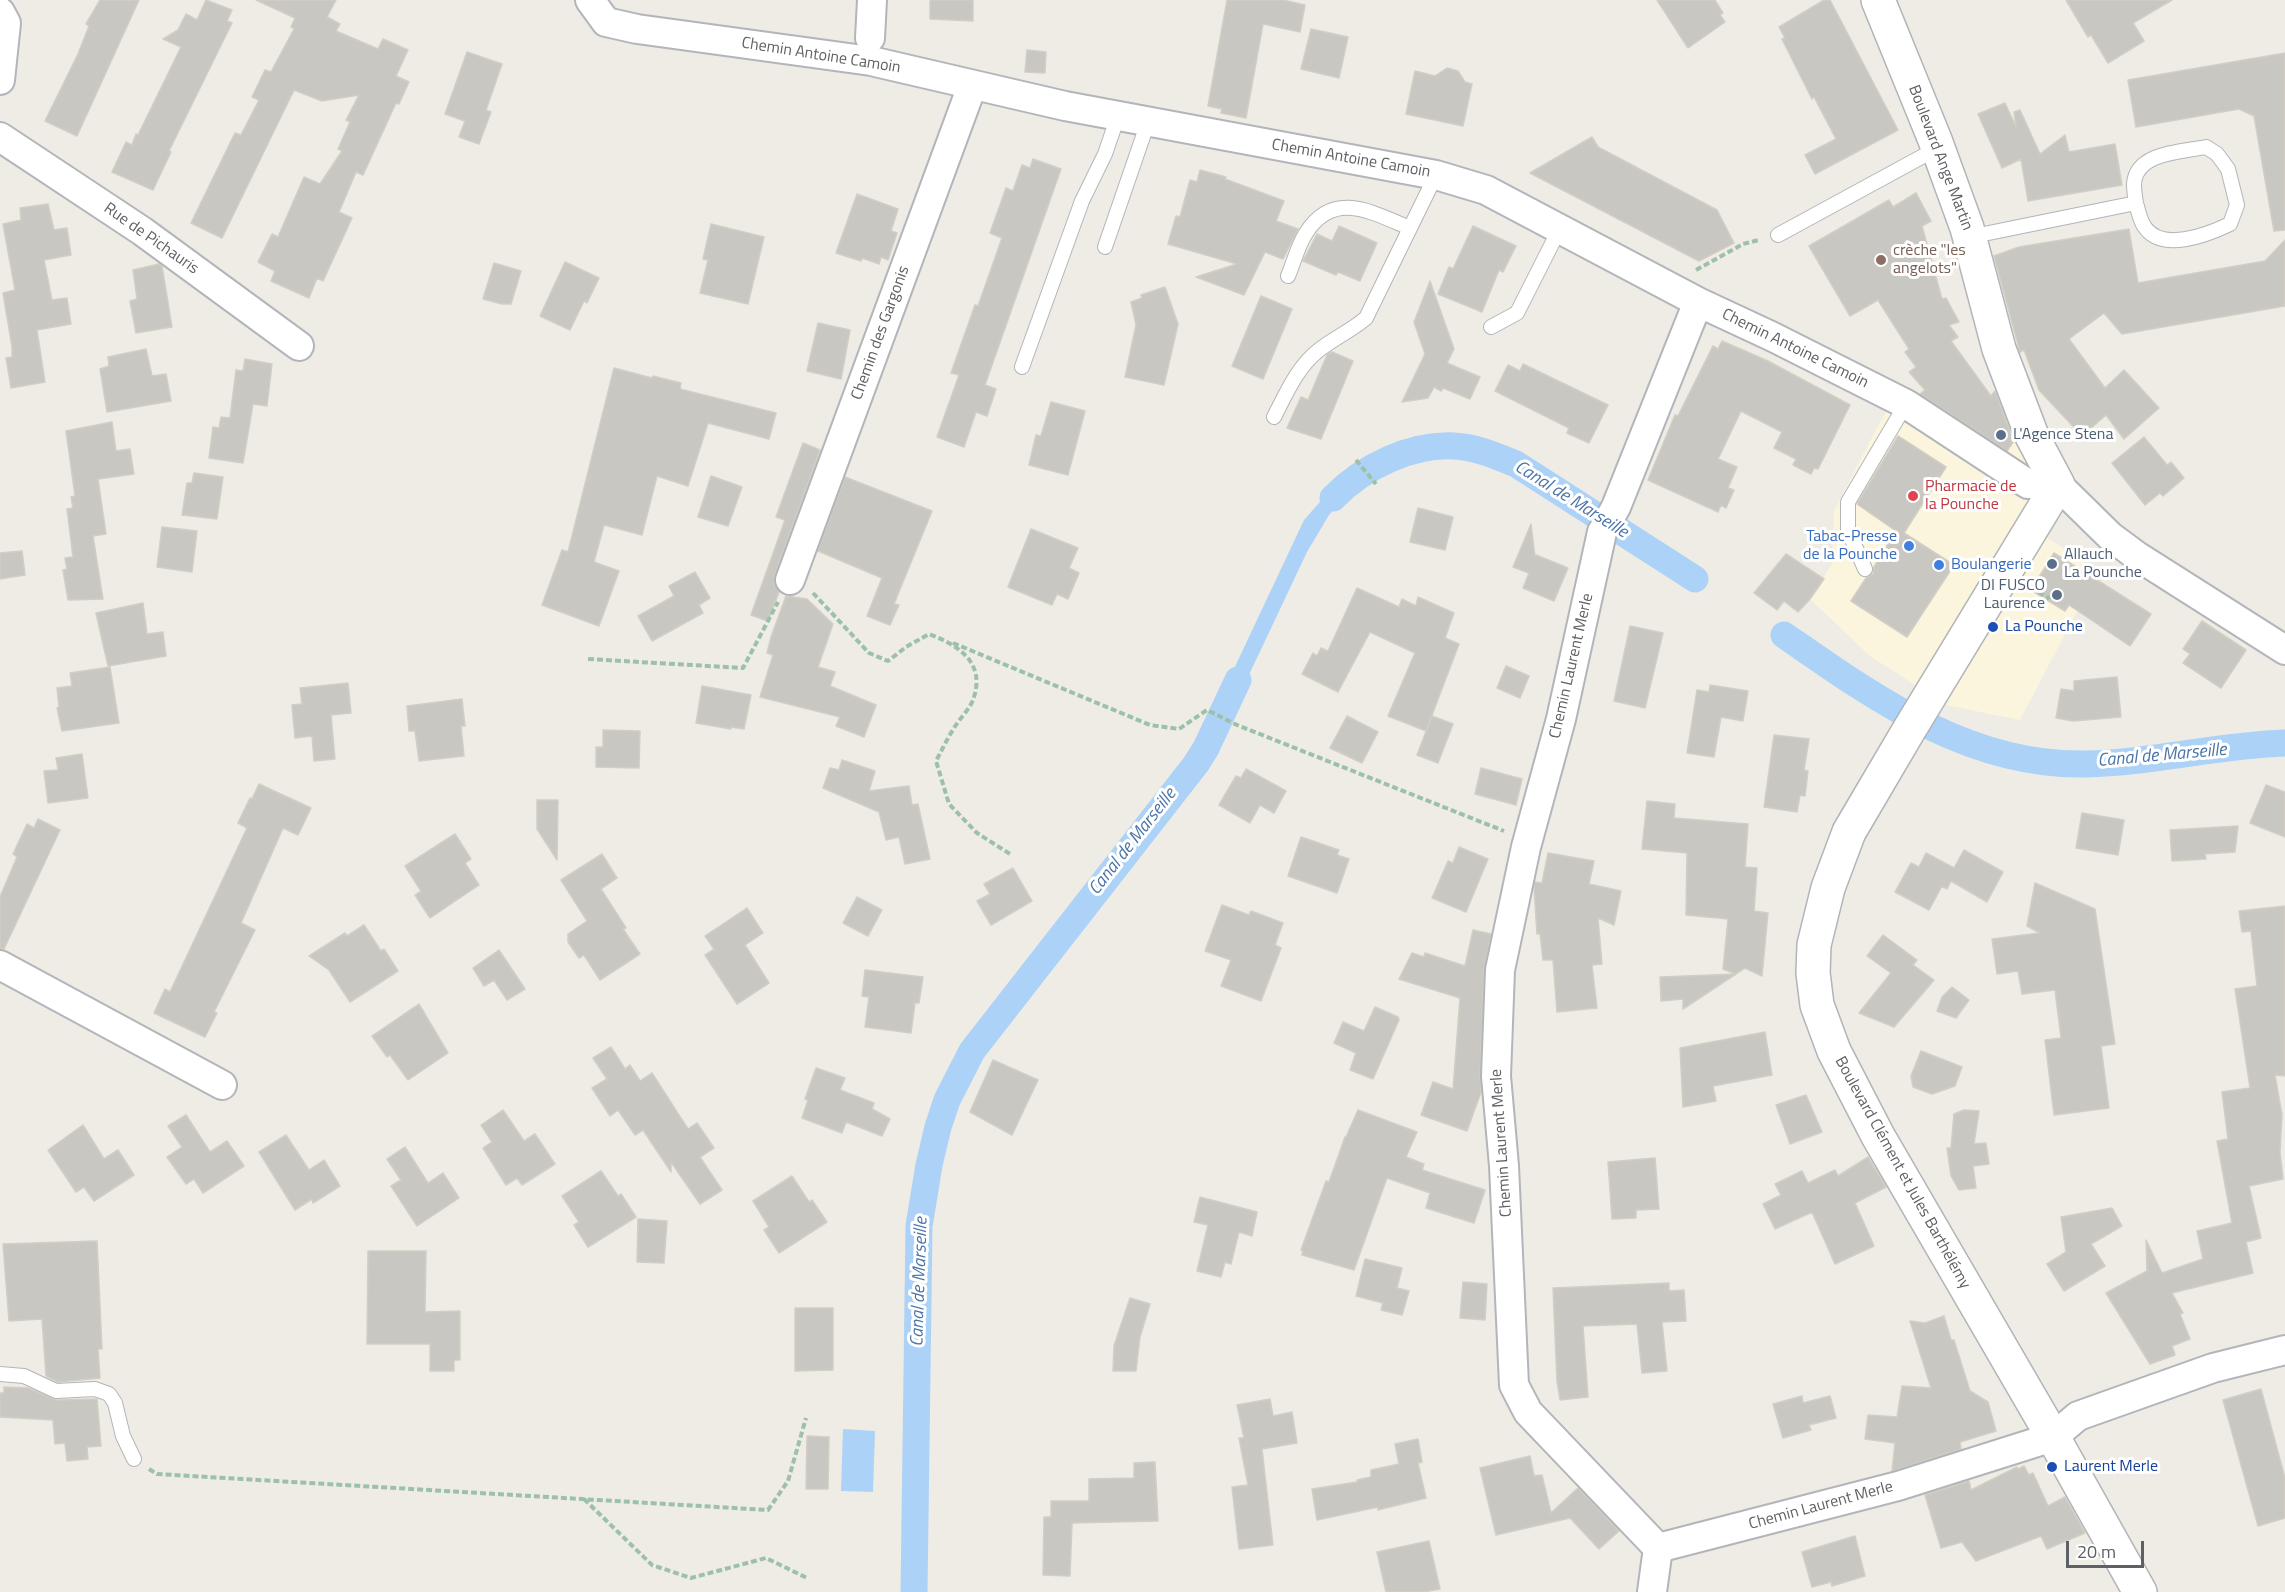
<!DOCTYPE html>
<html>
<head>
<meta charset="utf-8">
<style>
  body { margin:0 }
  #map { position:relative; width:2285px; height:1592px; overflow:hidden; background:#eeece5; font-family:"Titillium Web",sans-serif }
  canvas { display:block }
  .scale { position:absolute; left:2066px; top:1541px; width:78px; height:27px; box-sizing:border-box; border:3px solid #5d6064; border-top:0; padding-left:8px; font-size:18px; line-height:21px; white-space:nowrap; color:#5d6064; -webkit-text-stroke:4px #fff; paint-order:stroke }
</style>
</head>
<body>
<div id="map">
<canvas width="2285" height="1592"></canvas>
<div class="scale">20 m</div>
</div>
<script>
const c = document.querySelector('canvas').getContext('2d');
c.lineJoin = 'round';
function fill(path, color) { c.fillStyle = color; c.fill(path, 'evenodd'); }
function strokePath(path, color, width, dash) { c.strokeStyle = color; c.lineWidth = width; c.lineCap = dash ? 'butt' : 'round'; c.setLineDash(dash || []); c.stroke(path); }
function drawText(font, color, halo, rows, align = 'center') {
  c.font = font + ' "Titillium Web",sans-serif'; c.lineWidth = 6; c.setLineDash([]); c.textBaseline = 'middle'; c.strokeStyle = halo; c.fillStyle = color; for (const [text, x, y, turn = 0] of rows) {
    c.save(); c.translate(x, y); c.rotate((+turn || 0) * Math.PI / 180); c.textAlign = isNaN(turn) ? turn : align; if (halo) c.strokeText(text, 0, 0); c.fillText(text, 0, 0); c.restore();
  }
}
fill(new Path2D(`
  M1890,407L1956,445L2008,413L2043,499L2028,525L2098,571L2020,720L1946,705L1870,656L1810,599L1832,564L1834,511L1882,418Z`), '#fbf5dd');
fill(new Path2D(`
  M1357,467L1367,482L1348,495L1329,515L1307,552L1230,715L1216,707L1304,520L1342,477Z
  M843,1429L875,1431L873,1492L841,1491Z`), '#acd3f7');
strokePath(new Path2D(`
  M1333,498C1363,467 1410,444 1454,446C1476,447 1496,456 1516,464L1695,579
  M1784,635C1875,698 1968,766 2085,764C2152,763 2218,745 2285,743
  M914,1592L919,1226L929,1165L938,1127L947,1100L972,1051L1196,764L1206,748L1238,680`), '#acd3f7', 27);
const building = new Path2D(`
  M100,0H139L77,136L45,121L78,54L89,26L86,24Z
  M206,0L232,10L227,21L232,23L169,151L171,152L153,190L112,172L126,142L132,145L136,134L138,135L181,47L163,39L178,30L186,14L197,20Z
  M256,0H336L327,17L340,24L336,31L378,49L383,39L408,50L396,76L409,82L399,104L396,103L363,175L356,172L339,212L352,218L323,281L317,278L309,298L271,281L275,271L258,262L272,234L278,237L304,177L320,184L342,151L338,149L350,122L346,120L359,95L322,101L294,90L222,238L191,223L235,133L241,135L259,100L252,97L265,70L271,72L294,29L291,27L295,18Z
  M930,0H973V21L930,19Z
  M1227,0H1283L1305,5L1300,32L1263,24L1246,118L1221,113L1222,109L1208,106Z
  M1657,0H1715L1723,13L1720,15L1725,22L1688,48Z
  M1824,0H1830L1898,130L1815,174L1805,155L1836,139L1814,97L1812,99L1782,39L1785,38L1779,27Z
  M2066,0H2172L2133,23L2144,41L2108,63L2091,35L2088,37Z
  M1311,29L1348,37L1339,78L1301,69Z
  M1027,50L1046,52L1045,73L1025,72Z
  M467,52L502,64L486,110L491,112L479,144L459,137L465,121L445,114Z
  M2285,53V230L2274,231L2254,116L2239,109L2136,127L2128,80Z
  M1447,68L1458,71L1465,82L1472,84L1463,126L1406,114L1415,71L1435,76Z
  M2005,103L2016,127L2014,112L2020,110L2040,154L2065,135L2069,152L2115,144L2122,185L2028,201L2021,159L2002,168L1978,114Z
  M1592,137L1598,147L1717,210L1734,243L1699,261L1530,173Z
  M1033,159L1061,169L985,385L996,389L987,416L976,412L964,447L937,437L959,375L951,373L975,305L978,306L1002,238L990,233L1006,188L1013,191L1022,165L1030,168Z
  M1200,170L1226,177L1225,179L1284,201L1276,221L1298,229L1283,259L1265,252L1244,295L1196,277L1237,264L1168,244L1176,216L1180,217L1190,180L1197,182Z
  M1916,193L1931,221L1922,226L1942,299L1946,298L1959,322L1949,325L1958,337L1951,341L1991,396L1995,391L2014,441L2007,451L1920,394L1925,390L1909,372L1916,367L1905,352L1909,349L1878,300L1850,316L1809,246L1889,200L1893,207Z
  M857,194L898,209L891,231L897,233L888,260L881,257L879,264L862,258L861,261L836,253Z
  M48,204L54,230L67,228L71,255L44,260L52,300L67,298L71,324L37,330L45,382L11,388L6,358L12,357V347L3,293L15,290L3,224L21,220L20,208Z
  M711,224L764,237L748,304L700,293L708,260L703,259Z
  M1339,226L1377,243L1360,281L1338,272L1336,275L1303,261L1317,234L1332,241Z
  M1473,226L1516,246L1503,272L1499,270L1482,312L1438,294L1449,267L1453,269Z
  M2129,229L2138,283L2265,261L2285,240V306L2122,334L2104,313L2069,339L2105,388L2124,370L2159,408L2124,439L2106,415L2082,436L2039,390L2024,350L2020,352L1994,256L2019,247Z
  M565,262L599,278L587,303L584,301L570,330L540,316Z
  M494,263L521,271L511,304H502L483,299Z
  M159,264L162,266L172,327L136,333L130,301L137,299L133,270Z
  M1430,281L1454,349L1447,363L1480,377L1470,399L1443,388L1441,391L1434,387L1428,398L1402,402L1425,354L1414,322Z
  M1165,287L1178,324L1164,385L1125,377L1136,325L1131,302L1142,298L1141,295Z
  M1261,296L1292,309L1263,379L1232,366Z
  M818,323L850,330L841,379L807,371Z
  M1722,341L1768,361L1850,405L1818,469L1814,468L1811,474L1793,465L1796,459L1774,448L1782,432L1741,411L1718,459L1737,467L1728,488L1734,490L1726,508L1721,505L1718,512L1648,480L1675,415L1678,416L1713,346L1718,349Z
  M146,349L152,376L166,374L171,401L107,412L100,369L109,366L108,357Z
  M1332,352L1353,361L1321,439L1287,428L1301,397L1308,400L1327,355Z
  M245,359L272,364L267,406L253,404L243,463L209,458L213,427L219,428L221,417L230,418L236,370L243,371Z
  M1523,364L1608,405L1589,443L1567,433L1569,428L1495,391L1508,365L1520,371Z
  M614,368L652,378L653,376L681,383L680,389L776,413L769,439L708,423L688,486L657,476L642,535L604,525L594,562L619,571L599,626L542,605L562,550L568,552Z
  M1051,402L1085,411L1068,475L1029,465L1036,435L1041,436Z
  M112,422L116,451L130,449L134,474L98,479L106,534L93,536L103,599L68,600L63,570L67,569L65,558L73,557L67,509L73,508L71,497L75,496L66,431Z
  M1898,436L1946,467L1904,533L1954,565L1907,637L1851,601L1866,578L1873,574L1874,567L1896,531L1857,504Z
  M2144,437L2167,465L2171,462L2184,478L2163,496L2160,493L2145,505L2112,463Z
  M803,443L820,450L775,574L774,583L779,592L768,621L751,615L785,520L776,517Z
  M194,473L223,477L217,519L182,515L187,483H192Z
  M711,476L742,487L728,526L698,517Z
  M845,477L932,511L894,604L899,605L890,625L867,616L882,578L818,551Z
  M1418,508L1453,517L1445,550L1410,542Z
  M1531,524L1535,557L1536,555L1568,568L1554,601L1523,588L1529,573L1513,567Z
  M162,527L197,531L192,572L157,567Z
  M1031,529L1078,548L1069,568L1079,573L1068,599L1057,594L1052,605L1008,587Z
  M22,551L25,575L0,579V553Z
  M2054,553L2151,614L2130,646L2069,605L2065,611L2031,590Z
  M1786,554L1824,579L1810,599L1798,612L1784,601L1777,610L1754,593Z
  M695,572L710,598L699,605L703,613L652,641L638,616L674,596L669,586Z
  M1357,588L1399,607L1402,599L1416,606L1418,597L1454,613L1445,638L1459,644L1426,731L1388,716L1415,653L1370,632L1338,692L1302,674L1313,653L1317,656L1321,648L1328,651Z
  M786,596L807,599L833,624L818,667L835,672L830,686L876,705L864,737L836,726L840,717L760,697L773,655L767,653L771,637Z
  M143,603L147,634L163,632L166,656L108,666L96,613Z
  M2202,621L2246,650L2221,688L2183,663L2190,654L2183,649Z
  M1630,626L1663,633L1645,708L1614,701Z
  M1506,666L1529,676L1520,698L1497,688Z
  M110,667L119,723L62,731L57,708L59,707L57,688L72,686L70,673Z
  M2117,677L2121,717L2073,721L2056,718L2061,689L2074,691V681Z
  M348,683L351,713L331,715L335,759L314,761L312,736L295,738L292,705L302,704L300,688Z
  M1710,685L1748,691L1743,721L1721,717L1714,757L1687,753L1697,690L1709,692Z
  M702,686L751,695L744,729L731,727V729L696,723Z
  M462,699L465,726H461L464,756L419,761L415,731H409L407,706Z
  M1347,716L1378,732L1362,763L1330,748Z
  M1432,716L1453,724L1438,763L1417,755Z
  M603,730L640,731L639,768L596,767V747H603Z
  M1774,735L1809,739L1804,770L1808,771L1805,796L1800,795L1797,812L1764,807Z
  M82,754L88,798L48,803L44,771L58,770L56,758Z
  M842,760L875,771L869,791L909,786L912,805L918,804L930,859L905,864L899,837L886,840L879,812L823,788L830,768L839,770Z
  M1481,768L1522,779L1516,805L1475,794Z
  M1246,769L1286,791L1274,813L1260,805L1250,823L1219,805L1236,776L1241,778Z
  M259,784L311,808L298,835L283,828L241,923L255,930L214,1012L217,1013L205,1037L154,1013L165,989L170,992L247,828L238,823L250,798L252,799Z
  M2266,785L2285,792V837L2250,823Z
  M537,800H558L557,860L537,829Z
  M1647,801L1675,804L1674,818L1748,824L1745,867L1757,868L1754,911L1768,913L1762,976L1745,968L1736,974L1723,969L1728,919L1686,915L1687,853L1642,849Z
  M2082,813L2124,820L2118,855L2076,848Z
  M38,819L60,830L4,949H0V897L17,857L13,854L27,824L34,828Z
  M2238,826L2235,852L2205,854L2206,859L2172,861L2170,830Z
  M455,834L471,859L465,863L479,885L430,918L415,895L421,891L405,866Z
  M1301,837L1339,850L1337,855L1349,859L1337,893L1288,876Z
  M1459,847L1488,859L1466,912L1432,898L1448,861L1453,863Z
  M1964,850L2003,872L1987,902L1951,881L1947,889L1942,886L1929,910L1895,892L1911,863L1919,867L1926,853L1954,868Z
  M1548,853L1594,861L1589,884L1621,891L1614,925L1598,918L1602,964L1592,965L1597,1008L1557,1012L1553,960H1543L1540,934H1537L1534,888L1535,882L1542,883Z
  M602,854L617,878L601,889L626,928L623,929L640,954L600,980L584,955L579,958L568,942V934L587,921L561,880Z
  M1013,868L1032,901L991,925L977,901L990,894L984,884Z
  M2035,883L2095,909L2115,1044L2101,1046L2109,1108L2054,1115L2045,1040L2061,1038L2055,990L2022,994L2018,971L1997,974L1992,939L2040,933L2027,926Z
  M857,897L882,910L868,936L843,923Z
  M1222,905L1249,915L1251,911L1283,923L1275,945L1281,948L1261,1001L1221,986L1231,960L1205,951Z
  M2285,906V1076L2275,1075L2282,1115L2280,1152L2283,1179L2249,1186L2261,1238L2246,1242L2253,1273L2172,1293L2183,1313L2180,1314L2190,1339L2172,1346L2175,1355L2150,1364L2106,1293L2147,1271L2146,1240L2162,1273L2203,1259L2197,1231L2232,1223L2217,1141L2228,1139L2222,1092L2250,1088L2235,989L2257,986L2251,931L2242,932L2239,911Z
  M747,908L763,933L745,945L769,983L737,1004L705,955L714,949L705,936Z
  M364,925L381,951L384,949L398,971L350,1002L329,970L309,956L345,933L347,936Z
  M1473,930L1491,934L1484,969L1480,1075L1481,1092L1467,1131L1421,1115L1433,1082L1453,1089L1460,998L1399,979L1412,953L1424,957L1425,953L1465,966Z
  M1883,935L1917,960L1913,965L1934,980L1894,1027L1859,1013L1891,973L1867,956Z
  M499,950L525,989L507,1000L494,980L484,986L473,968Z
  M865,970L923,977L919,1003H915L911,1033L865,1027L869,997L862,996Z
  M1736,974L1683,1009V999L1661,1001L1660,977Z
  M1952,987L1969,1000L1956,1018L1937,1011L1942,997Z
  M419,1004L448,1053L408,1080L390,1055L387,1057L372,1036Z
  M1375,1007L1398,1017L1399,1020L1373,1079L1350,1070L1356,1053L1334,1043L1343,1022L1364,1031Z
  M1765,1032L1772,1075L1713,1086L1716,1101L1683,1107L1680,1048Z
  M611,1047L625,1069L630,1065L640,1081L652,1073L688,1129L697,1123L714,1148L700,1157L722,1190L700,1204L671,1162V1172L643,1130L635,1135L618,1110L610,1116L592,1088L607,1079L593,1058Z
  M1921,1051L1962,1067L1955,1086L1932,1094L1913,1087L1911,1076Z
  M993,1060L1038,1080L1012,1135L970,1112Z
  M816,1068L845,1078L840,1090L874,1103L872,1109L890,1119L882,1136L846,1122L842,1133L802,1118L808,1100L805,1099Z
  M1806,1095L1822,1132L1790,1144L1776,1105Z
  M503,1110L524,1141L535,1134L555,1164L522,1185L517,1178L506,1185L483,1148L492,1142L481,1125Z
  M1358,1110L1417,1132L1406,1157L1424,1164L1422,1170L1485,1190L1474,1223L1426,1208L1430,1193L1387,1178L1354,1270L1302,1255L1303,1251L1301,1250L1326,1181L1329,1182L1345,1137H1346Z
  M1964,1110L1979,1111L1974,1144L1986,1143L1989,1164L1973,1166L1976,1188L1959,1190L1951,1176L1947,1148H1951L1954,1114Z
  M186,1115L210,1152L227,1141L244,1166L203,1193L194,1179L186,1184L167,1157L182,1147L168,1126Z
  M83,1125L104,1159L118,1150L134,1175L94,1201L84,1187L76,1192L48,1150Z
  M286,1135L309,1170L324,1160L340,1186L313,1203L312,1199L295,1210L259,1152Z
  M405,1147L428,1183L443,1173L459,1198L417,1226L391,1186L401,1180L387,1159Z
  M1868,1157L1886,1187L1855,1203L1874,1246L1835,1264L1812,1212L1775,1229L1763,1204L1781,1195L1775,1184L1802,1171L1808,1183L1835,1170L1838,1176Z
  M1655,1158L1659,1209L1636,1210V1218L1612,1219L1608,1162Z
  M601,1171L618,1196L621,1194L636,1217L588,1247L574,1225L579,1222L562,1196Z
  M792,1176L809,1202L812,1200L827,1222L779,1253L764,1230L769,1227L753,1201Z
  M1200,1197L1257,1212L1252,1236L1239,1232L1231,1264L1225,1262L1221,1277L1197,1271L1208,1225L1194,1222Z
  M2112,1208L2122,1226L2091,1244L2105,1266L2064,1291L2047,1264L2066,1252L2061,1217Z
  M638,1219L667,1221L664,1263L637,1262Z
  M97,1241L102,1349H98L100,1378L58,1382L46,1376L42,1319L9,1321L3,1244Z
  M368,1251H426L425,1312L460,1311V1360H454V1371H430V1344H367Z
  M1365,1259L1402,1268L1397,1288L1409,1291L1402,1315L1381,1310L1383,1303L1356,1296Z
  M1463,1282L1487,1284L1485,1320L1460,1318Z
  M1669,1283V1291L1684,1290L1686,1321L1662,1322L1667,1371L1642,1373L1637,1324L1583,1326L1588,1397L1560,1400L1557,1381L1553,1288Z
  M1130,1298L1150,1304L1140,1337L1136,1371H1113L1114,1346Z
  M795,1308H833V1370L795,1371Z
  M1944,1316L1951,1340H1954L1970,1391L1988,1402L1996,1431L1960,1442L1961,1449L1892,1471L1895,1443L1865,1439L1868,1415L1897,1417L1902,1386L1931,1388L1910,1321L1925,1323Z
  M4,1387L28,1388L56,1400L97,1399L101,1446L87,1447L88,1459L67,1461L65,1443L55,1444L53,1420L0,1417V1393H4Z
  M2261,1389L2285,1478V1518L2258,1526L2223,1400Z
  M1802,1396L1803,1403L1830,1396L1836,1418L1809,1425L1811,1430L1783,1438L1773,1404Z
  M1270,1399L1273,1416L1292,1412L1297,1443L1262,1449L1273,1545L1239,1549L1232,1487L1248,1485L1239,1438H1244L1237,1405Z
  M807,1436L829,1437L828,1489H806Z
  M1418,1439L1422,1462L1418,1463L1426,1498L1378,1510V1507L1317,1520L1312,1489L1357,1482V1480L1371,1477V1470L1399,1464L1395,1444Z
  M1530,1456L1534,1476L1542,1475L1551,1513L1578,1488L1619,1531L1599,1549L1570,1518L1496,1535L1480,1468Z
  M1155,1462L1158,1521L1072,1523L1070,1576L1043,1575L1044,1517H1051V1501H1089V1479L1134,1478V1463Z
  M2024,1466L2029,1475L2033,1473L2048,1506L2065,1497L2085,1533L2047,1549L2041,1536L1976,1561L1962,1542L1941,1548L1925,1495L1969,1481L1971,1490L2017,1467L2018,1469Z
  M1855,1536L1865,1576L1832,1586L1831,1582L1812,1587L1802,1552Z
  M1429,1541L1440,1589L1424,1592H1386L1377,1552Z`);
fill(building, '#c9c7c2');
strokePath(building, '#d2cec4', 1.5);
const lane = new Path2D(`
  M1778,235L1938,148
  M1969,237L2136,203C2138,210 2140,220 2144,226C2161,253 2207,235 2230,224L2237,205L2228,169L2217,154L2206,147C2182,152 2136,152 2134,184C2134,190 2135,197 2136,203
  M1105,247L1148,122
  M1288,276C1294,262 1298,245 1306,233C1334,189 1373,213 1410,228
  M1491,327L1517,313L1560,228
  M1022,367L1082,201L1105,154L1118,116
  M1274,417C1286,394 1297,367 1319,350C1334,338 1351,331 1366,318L1436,175
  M1865,569L1848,530V502L1906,404
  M0,1374L24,1376L56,1391L95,1389L109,1394L115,1403L123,1436L134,1459`);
const street = new Path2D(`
  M590,0L606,22L637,29L871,61L1065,106L1436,175L1486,190L1698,302L1773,337L1906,404L2028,484L2058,485L2110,536L2137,556L2285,650
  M0,12L6,23L0,80
  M870,38L872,0
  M0,137L142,231L299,346
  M1698,302L1616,507L1602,532L1561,719L1526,847L1500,970L1496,1076L1504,1166L1514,1385L1528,1412L1658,1548L1898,1486L2053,1437L2078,1416L2213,1368L2285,1350
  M790,580L972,86
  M0,965L222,1085
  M1652,1592L1658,1548`);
const secondary = new Path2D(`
  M1878,0L1935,140L1967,228L1999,349L2032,436L2058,485L1909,730L1849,832L1828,888L1814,945L1813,973L1817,1005L1834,1051L1878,1136L2053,1437L2140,1592`);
strokePath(lane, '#b2b5b9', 16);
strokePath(street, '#b2b5b9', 32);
strokePath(secondary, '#b1b4b8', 36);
strokePath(new Path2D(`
  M1696,270L1743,244L1759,240
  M1356,460L1376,484
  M2031,587L2048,598L2050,597
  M813,593L869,653L888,661L906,647L929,634C958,645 985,662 974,697C971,708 960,718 954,728C947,739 942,750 936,761L949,804L977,833L1010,854
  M953,643L1150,725L1179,729L1207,710L1237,725L1504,831
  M588,659L743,668L778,602
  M149,1469L157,1474L768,1510L788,1481L806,1418
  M584,1499L652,1565L691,1578L766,1558L807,1578`), '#9cc1a8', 4, [6, 3]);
strokePath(lane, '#fff', 14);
strokePath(street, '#fff', 28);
strokePath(secondary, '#fff', 33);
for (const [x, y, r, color] of [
  [1881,260,6,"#8d6e63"],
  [2001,435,6,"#5c6f8a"],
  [1913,496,6,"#e0444e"],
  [1909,546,6,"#3f7fe0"],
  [2052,564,6,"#5c6f8a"],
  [1939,565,6,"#3f7fe0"],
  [2057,595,6,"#5c6f8a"],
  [1993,627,6,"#1a4fb4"],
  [2052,1467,6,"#1a4fb4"]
]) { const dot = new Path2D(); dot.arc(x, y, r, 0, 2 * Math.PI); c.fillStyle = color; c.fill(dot); strokePath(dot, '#fff', 2); }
drawText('16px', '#5d6064', '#fff', [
  ["Chemin Antoine Camoin",821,56,9],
  ["Boulevard Ange Martin",1940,158,69],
  ["Chemin Antoine Camoin",1351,159,10],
  ["Rue de Pichauris",151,239,35],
  ["Chemin des Gargonis",881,333,-70],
  ["Chemin Antoine Camoin",1795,349,26],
  ["Chemin Laurent Merle",1572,666,-77],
  ["Chemin Laurent Merle",1502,1143,-94],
  ["Boulevard Clément et Jules Barthélémy",1902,1173,61],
  ["Chemin Laurent Merle",1821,1506,-15]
]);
drawText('16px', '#785e54', '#fff', [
  ["crèche \"les",1893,251],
  ["angelots\"",1893,269]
], 'left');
drawText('16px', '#4e5e75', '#fff', [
  ["L'Agence Stena",2013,435],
  ["Allauch",2064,555],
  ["La Pounche",2064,573],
  ["DI FUSCO",2045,586,"right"],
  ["Laurence",2045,604,"right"]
], 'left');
drawText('16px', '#be3a42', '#fff', [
  ["Pharmacie de",1925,487],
  ["la Pounche",1925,505]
], 'left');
drawText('16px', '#366cbe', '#fff', [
  ["Tabac-Presse",1897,537],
  ["de la Pounche",1897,555],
  ["Boulangerie",1951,565,"left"]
], 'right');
drawText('16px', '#164399', '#fff', [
  ["La Pounche",2005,627],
  ["Laurent Merle",2064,1467]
], 'left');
drawText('italic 18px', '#4a74a7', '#fff', [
  ["Canal de Marseille",1571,500,32],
  ["Canal de Marseille",2162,756,-5],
  ["Canal de Marseille",1133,842,-52],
  ["Canal de Marseille",920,1282,-88]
]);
</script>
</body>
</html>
